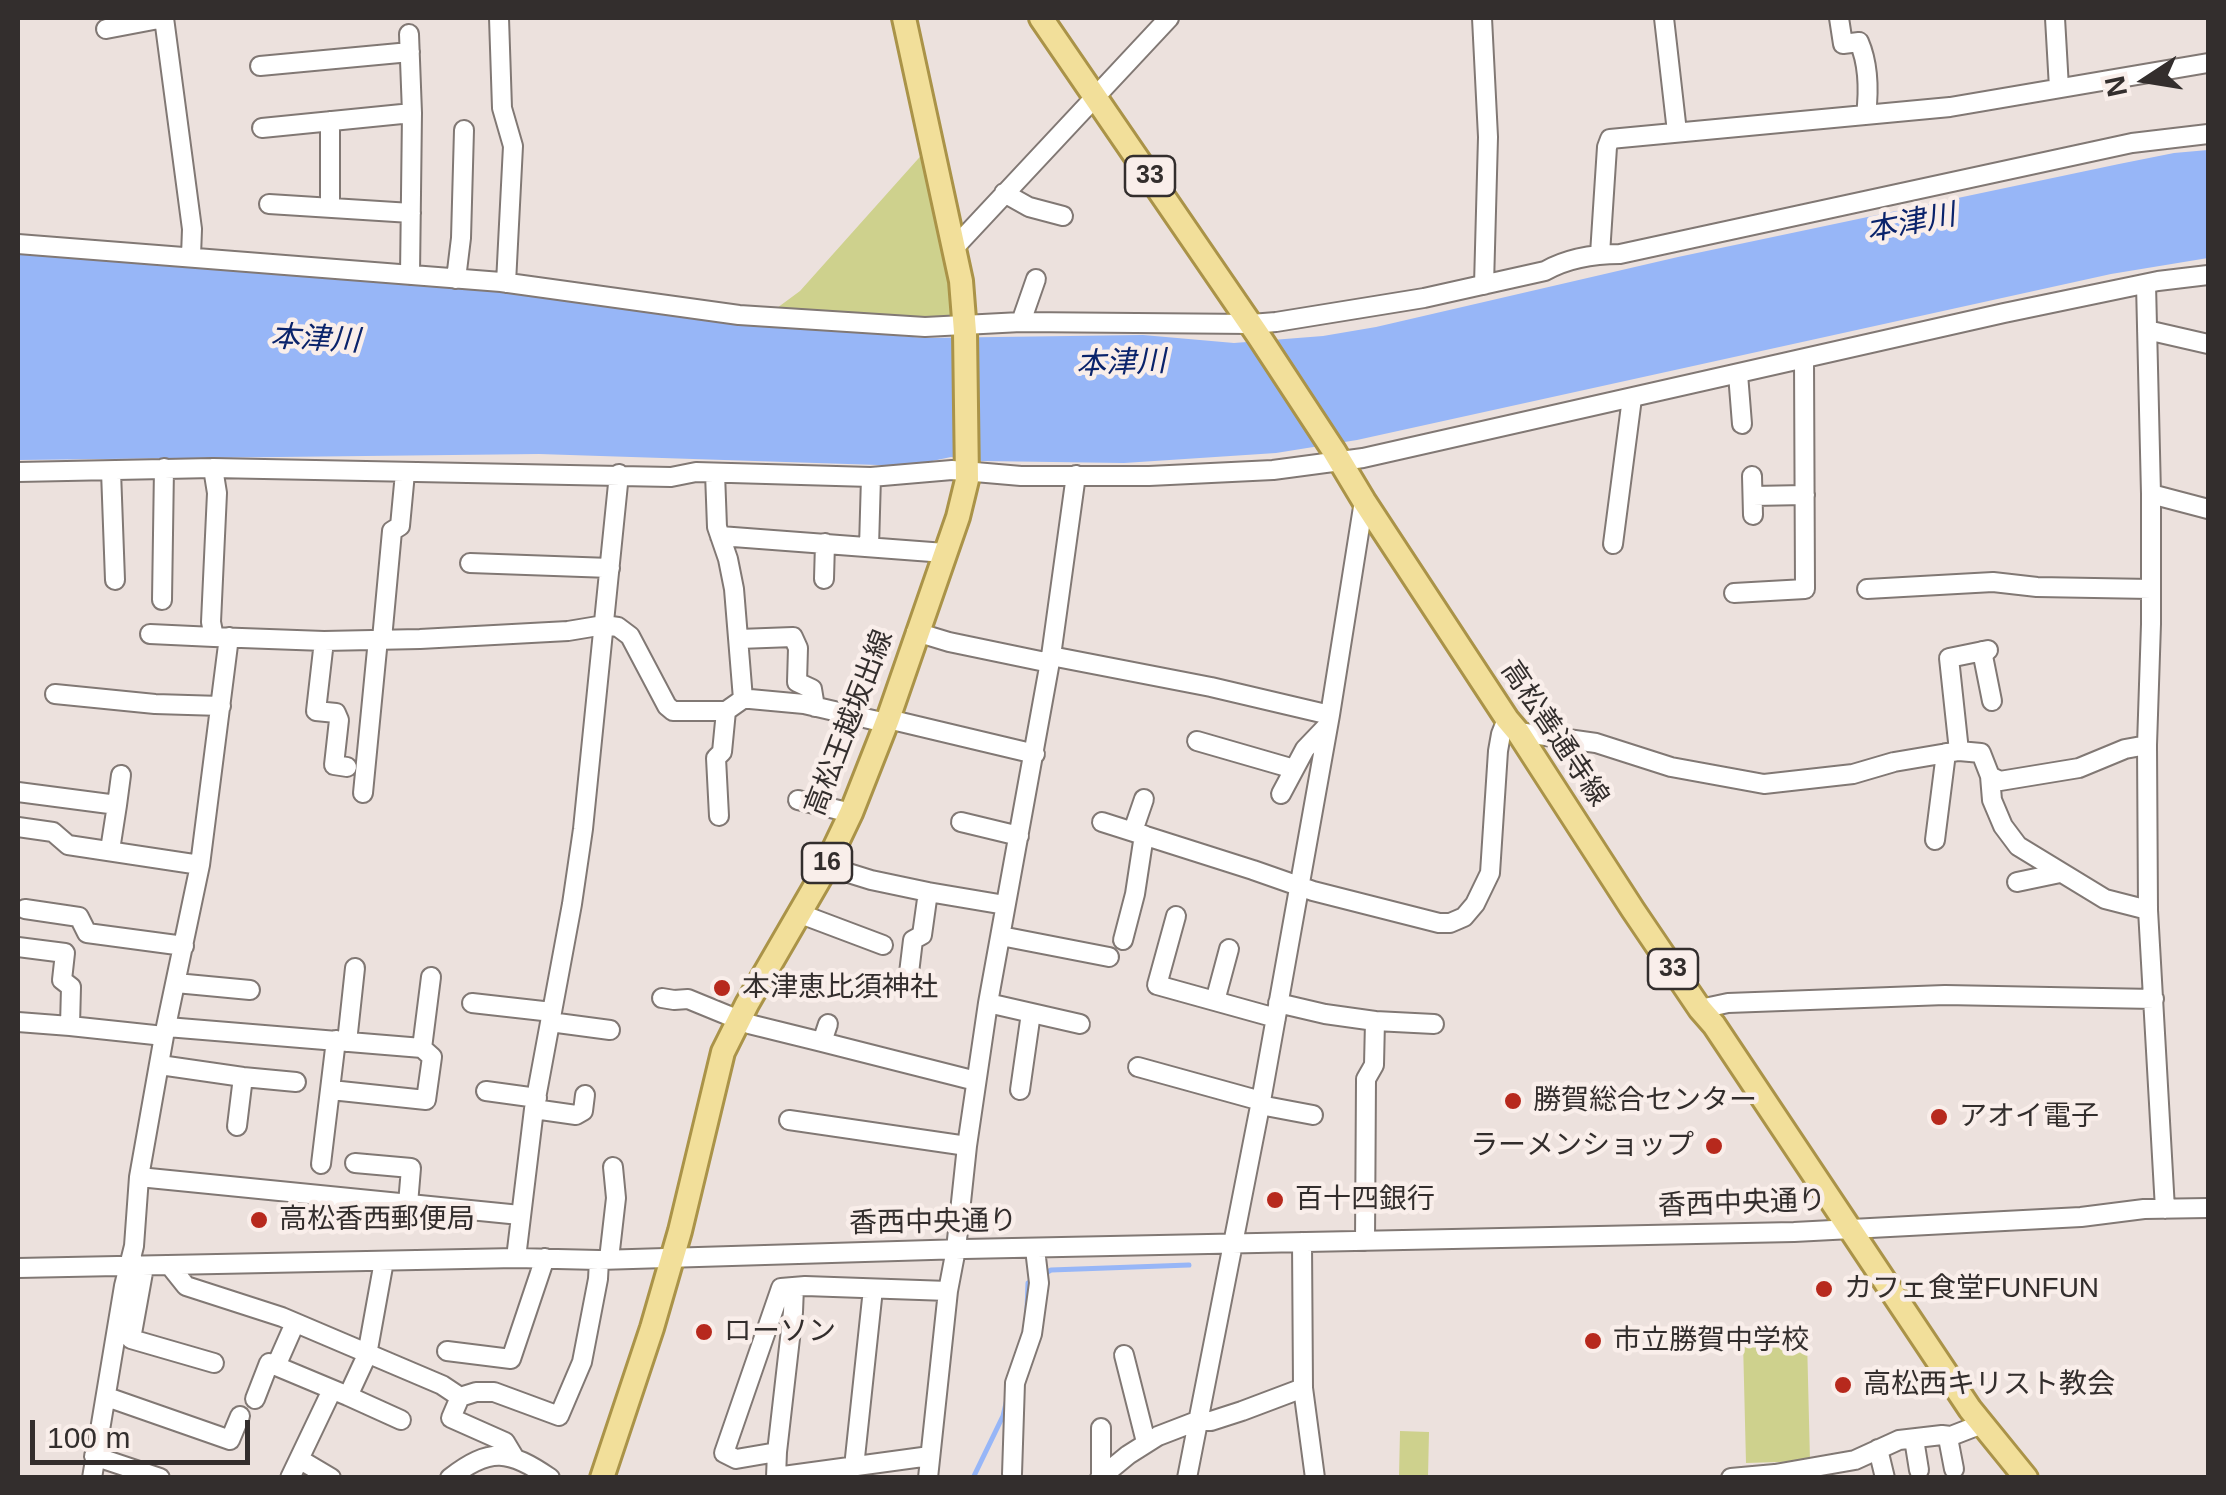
<!DOCTYPE html>
<html>
<head>
<meta charset="utf-8">
<style>
  body { margin:0 }
  #map { position:relative; width:2226px; height:1495px; overflow:hidden; background:#ece1dd; font-family:Arial,sans-serif }
  canvas { display:block }
  .frame { position:absolute; inset:0; border:20px solid #332e2d; pointer-events:none }
  .north { position:absolute; left:2096px; top:30px; width:100px; height:100px; -webkit-text-stroke:8px #f9eeea; paint-order:stroke; rotate:258deg; font-size:28px; font-weight:700; line-height:40px; text-align:center; color:#332e2d }
  .north::after { content:''; display:block; margin:auto; width:35px; height:45px; background:#332e2d; clip-path:polygon(50% 0,100% 100%,50% 72%,0 100%) }
  .scale { position:absolute; left:30px; top:1420px; width:220px; height:45px; box-sizing:border-box; border:5px solid #332e2d; border-top:0; padding-left:12px; font-size:30px; line-height:35px; white-space:nowrap; color:#332e2d; -webkit-text-stroke:8px #f9eeea; paint-order:stroke }
</style>
</head>
<body>
<div id="map">
<canvas width="2226" height="1495"></canvas>
<div class="frame"></div>
<div class="north">N</div>
<div class="scale">100 m</div>
</div>
<script>
const c = document.querySelector('canvas').getContext('2d');
c.lineJoin = 'round';
function fill(path, color) { c.fillStyle = color; c.fill(path, 'evenodd'); }
function strokePath(path, color, width, dash) { c.strokeStyle = color; c.lineWidth = width; c.lineCap = dash ? 'butt' : 'round'; c.setLineDash(dash || []); c.stroke(path); }
function drawText(font, color, halo, rows, align = 'center') {
  c.font = font + ' Arial,"Noto Sans JP",sans-serif'; c.lineWidth = 9; c.setLineDash([]); c.textBaseline = 'middle'; c.strokeStyle = halo; c.fillStyle = color; for (const [text, x, y, turn = 0] of rows) {
    c.save(); c.translate(x, y); c.rotate((+turn || 0) * Math.PI / 180); c.textAlign = isNaN(turn) ? turn : align; if (halo) c.strokeText(text, 0, 0); c.fillText(text, 0, 0); c.restore();
  }
}
fill(new Path2D(`
  M926,150L950,255L955,322L800,313L777,308L800,291Z
  M1807,1339L1810,1461L1746,1463L1743,1341Z
  M1400,1431L1429,1432L1428,1477H1399Z`), '#ced18d');
fill(new Path2D(`
  M2208,150V258L2111,274L1357,440L1276,453L1124,463L982,461L951,457L909,466L539,454L18,460V252L439,284L704,320L925,338L1143,335L1234,343L1323,336L1376,327L1678,257L2119,164L2174,153Z`), '#97b6f7');
strokePath(new Path2D(`
  M1044,1274L1051,1270L1189,1265
  M1027,1310L1028,1283L1034,1280
  M973,1478L1003,1416L1007,1399`), '#97b6f7', 5);
const minor = new Path2D(`
  M164,18L192,229L191,256
  M499,18L502,108L513,146L506,283
  M1482,18L1488,137L1484,285
  M1664,18L1677,132
  M1839,18L1843,44L1859,42C1869,65 1869,90 1866,115
  M2055,18L2059,88
  M106,29L164,18
  M409,34L412,113L410,275
  M260,66L410,52
  M330,121V208
  M262,128L412,113
  M1004,193L1029,207L1063,216
  M269,204L411,213
  M18,244L501,282L739,315L925,327L1021,322L1251,324L1276,322L1424,298L1545,271C1568,258 1594,254 1620,254L2132,143L2208,134
  M955,247L1169,18
  M1600,254L1607,147L1610,139L1950,107L2208,63
  M456,279L461,238L464,130
  M2146,284L2151,494V624L2147,745L2148,910L2165,1209
  M1021,322L1036,279
  M2147,330L2208,344
  M1738,374L1742,424
  M213,468L217,493L211,622L214,637L324,641L420,639L568,631L604,625L618,627L630,636L667,706L673,711H726L743,699H750L804,704L886,723
  M111,471L115,580
  M18,472L213,468L671,477L696,472L871,477L952,470L1021,476H1149L1273,470L1363,458L2004,313L2158,281L2208,275
  M715,473L717,527L728,559L734,589L743,699
  M1752,476L1753,515
  M2151,494L2208,509
  M1753,496L1805,495
  M720,536L945,553
  M1613,544L1632,398
  M869,547L871,477
  M470,563L610,568
  M824,579L825,543
  M1867,589L1993,582L2037,587L2151,589
  M1734,593L1805,589L1804,359
  M162,600L164,468
  M916,632L949,642L1050,663
  M150,634L214,637
  M382,639L392,531L400,526L405,473
  M739,639L793,637L798,648L797,682L812,689L815,707
  M324,641L316,711L336,713L339,720L334,765L347,767
  M1988,650L1949,658L1959,751L1981,753L1990,776L2000,781L2079,768L2125,749L2147,745
  M1982,651L1992,701
  M1051,656L1211,687L1330,715
  M55,694L155,704L221,706
  M888,719L1035,754
  M1518,732L1596,743L1671,767L1764,784L1853,774L1894,762L1959,751
  M1197,741L1294,769
  M1990,776L1992,800L2003,826L2018,846L2105,899L2148,910
  M18,792L117,805L110,850
  M363,793L378,639
  M1281,794L1305,749L1327,726
  M798,800L851,813
  M117,805L121,775
  M719,816L716,758L722,752L726,711
  M961,822L1019,836
  M1102,822L1253,870L1313,891L1439,923H1450L1464,917L1475,904L1490,873L1498,751L1501,734L1507,719
  M18,827L53,832L68,845L200,865
  M1133,831L1144,799
  M1935,840L1946,753
  M826,866L871,880L928,892
  M2017,882L2060,873
  M25,909L79,917L87,933L184,946
  M798,913L883,945
  M1176,916L1157,985L1276,1018
  M1001,936L1109,957
  M1123,940L1135,894L1144,835
  M18,947L65,953L62,980L71,987L70,1026L164,1036
  M909,973L913,940L922,935L928,892L1005,905
  M176,983L250,990
  M662,998L674,1000L688,999L749,1024L822,1042
  M1215,1001L1229,949
  M472,1003L552,1012
  M988,1003L1080,1024
  M1278,1003L1325,1014L1375,1021
  M1700,1009L1728,1003L1945,995L2154,999
  M18,1022L70,1026
  M550,1022L610,1030
  M828,1024L822,1042L976,1081
  M167,1027L422,1048
  M347,1042L355,968
  M160,1065L243,1077L296,1082
  M1138,1067L1261,1101
  M331,1090L426,1100L432,1057L422,1048L431,977
  M1020,1090L1031,1013
  M486,1091L537,1098
  M1260,1105L1313,1115
  M534,1109L576,1115L583,1111L585,1095
  M789,1120L967,1146
  M237,1126L243,1077
  M355,1163L411,1168L408,1204
  M321,1164L336,1040
  M139,1177L520,1215
  M1365,1241L1366,1079L1374,1065L1375,1021L1434,1024
  M1302,1242L1303,1388L1315,1478
  M516,1258L534,1109L572,904L583,829L619,474
  M609,1259L616,1198L613,1167
  M384,1261L367,1355L348,1396L401,1420
  M170,1266L186,1286L282,1317L442,1385L460,1397
  M144,1267L131,1339L214,1363
  M18,1268L516,1258L599,1260L964,1249L1794,1232L2081,1217L2144,1209L2208,1208
  M447,1351L511,1359L545,1258
  M1124,1355L1146,1442
  M276,1366L295,1323
  M107,1397L230,1440L240,1416
  M255,1399L269,1363L348,1396
  M1951,1436L1949,1443L1954,1469
  M1914,1439L1919,1470
  M1878,1449L1885,1478
  M777,1452L793,1312L794,1287
  M94,1456L160,1478
  M930,1456L776,1477L777,1452L736,1459L724,1453L781,1288L805,1286L948,1291
  M514,1457L505,1442L451,1418L460,1397L476,1392H494L559,1416L582,1362L598,1279L599,1260
  M299,1459L331,1478
  M854,1467L873,1289
  M1012,1474L1015,1383L1032,1334L1039,1283L1035,1249
  M1101,1477V1428
  M92,1478L124,1286L134,1246L139,1177L164,1036L200,865L229,637
  M290,1478L332,1390
  M450,1478C490,1447 509,1450 550,1478
  M928,1478L948,1291L956,1249L967,1146L988,1003L1051,656L1076,475
  M1100,1478L1128,1455L1158,1436L1197,1421H1211L1242,1411L1303,1388
  M1187,1478L1261,1101L1330,715L1364,501
  M1731,1478L1775,1474L1855,1460L1899,1440L1942,1435L1951,1436L1982,1424`);
const major = new Path2D(`
  M1041,18L1258,335L1334,451L1364,501L1507,719L1518,732L1633,910L1700,1009L1714,1025L1970,1409L2026,1478
  M602,1478L652,1328L680,1231L723,1052L747,1004L820,878L851,813L888,719L958,517L967,480L965,332L961,281L904,18`);
strokePath(minor, '#817874', 22);
strokePath(major, '#aa9348', 28);
strokePath(minor, '#fff', 18);
strokePath(major, '#f2df9a', 22);
for (const [x, y, r, color] of [
  [722,988,10,"#b7291d"],
  [1513,1101,10,"#b7291d"],
  [1939,1117,10,"#b7291d"],
  [1714,1146,10,"#b7291d"],
  [1275,1200,10,"#b7291d"],
  [259,1220,10,"#b7291d"],
  [1824,1289,10,"#b7291d"],
  [704,1332,10,"#b7291d"],
  [1593,1341,10,"#b7291d"],
  [1843,1385,10,"#b7291d"]
]) { const dot = new Path2D(); dot.arc(x, y, r, 0, 2 * Math.PI); c.fillStyle = color; c.fill(dot); strokePath(dot, '#f9eeea', 4); }
for (const [x, y, w] of [
  [1150,176,50],
  [827,863,50],
  [1673,969,50]
]) { const box = new Path2D(); box.roundRect(x - w / 2, y - 20, w, 40, 8); c.fillStyle = '#f9eeea'; c.fill(box); strokePath(box, '#332e2d', 2.5); }
drawText('bold 25px', '#332e2d', null, [
  ["33",1150,176],
  ["16",827,863],
  ["33",1673,969]
]);
drawText('28px', '#332e2d', '#f9eeea', [
  ["高松王越坂出線",850,723,-69],
  ["高松善通寺線",1554,734,56],
  ["香西中央通り",1742,1204,-2],
  ["香西中央通り",933,1223,-1]
]);
drawText('28px', '#332e2d', '#f9eeea', [
  ["本津恵比須神社",742,988],
  ["勝賀総合センター",1533,1101],
  ["アオイ電子",1959,1117],
  ["ラーメンショップ",1694,1146,"right"],
  ["百十四銀行",1295,1200],
  ["高松香西郵便局",279,1220],
  ["カフェ食堂FUNFUN",1844,1289],
  ["ローソン",724,1332],
  ["市立勝賀中学校",1613,1341],
  ["高松西キリスト教会",1863,1385]
], 'left');
drawText('italic 30px', '#0a236b', '#f9eeea', [
  ["本津川",1911,224,-11],
  ["本津川",315,340,3],
  ["本津川",1121,364,-2]
]);
</script>
</body>
</html>
